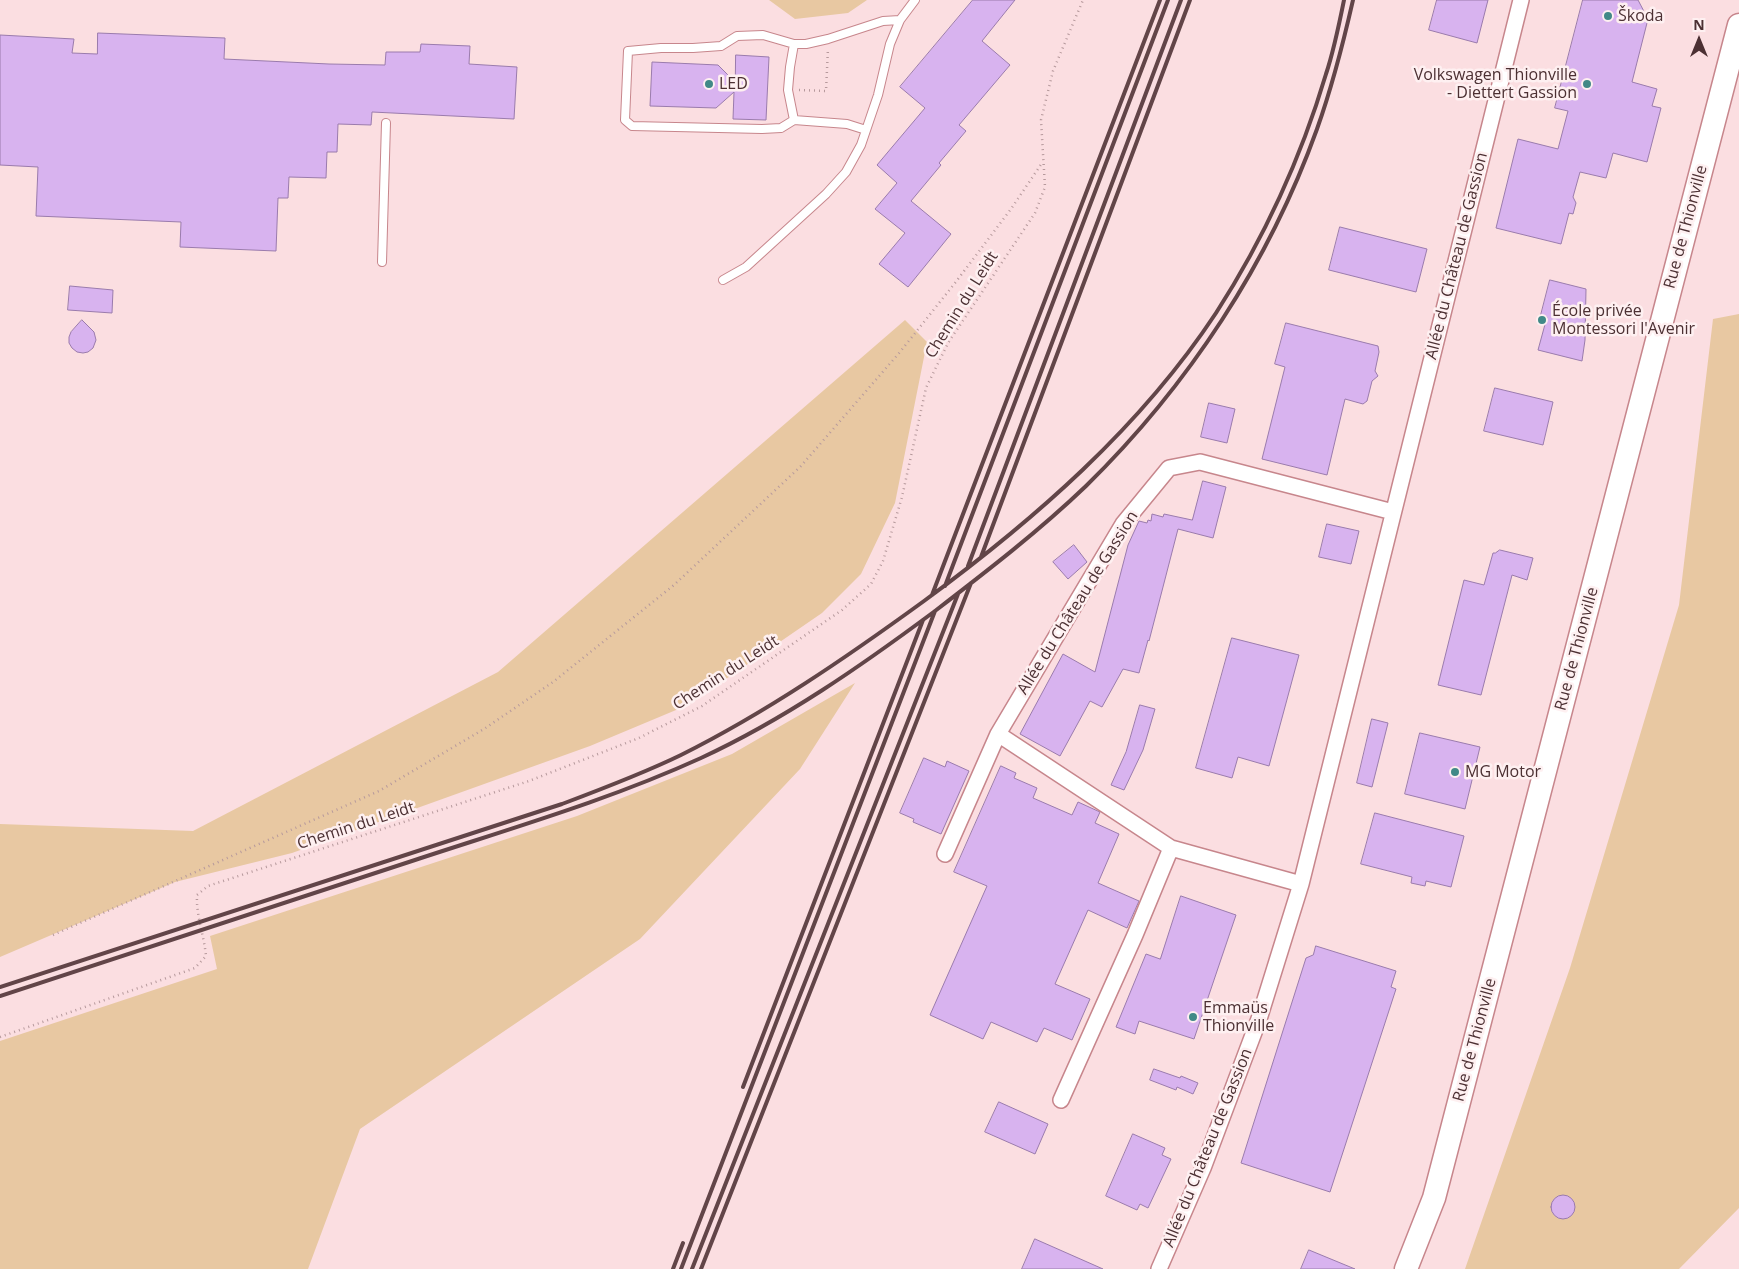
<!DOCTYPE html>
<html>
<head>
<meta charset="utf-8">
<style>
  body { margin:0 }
  #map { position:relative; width:1739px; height:1269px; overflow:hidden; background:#fbdee1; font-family:"Open Sans",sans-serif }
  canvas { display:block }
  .north { position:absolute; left:1674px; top:15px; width:50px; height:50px; -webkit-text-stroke:4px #fef0f1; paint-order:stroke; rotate:0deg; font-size:14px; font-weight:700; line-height:20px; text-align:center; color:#4c3033 }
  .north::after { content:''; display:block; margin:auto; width:18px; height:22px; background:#4c3033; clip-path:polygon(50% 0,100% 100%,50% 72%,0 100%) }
</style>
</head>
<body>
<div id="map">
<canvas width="1739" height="1269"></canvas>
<div class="north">N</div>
</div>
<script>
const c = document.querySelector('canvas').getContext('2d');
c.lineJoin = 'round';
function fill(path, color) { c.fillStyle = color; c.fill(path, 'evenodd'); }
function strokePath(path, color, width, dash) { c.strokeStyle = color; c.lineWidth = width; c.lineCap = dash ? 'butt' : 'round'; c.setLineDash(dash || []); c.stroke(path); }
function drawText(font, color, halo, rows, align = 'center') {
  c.font = font + ' "Open Sans",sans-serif'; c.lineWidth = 5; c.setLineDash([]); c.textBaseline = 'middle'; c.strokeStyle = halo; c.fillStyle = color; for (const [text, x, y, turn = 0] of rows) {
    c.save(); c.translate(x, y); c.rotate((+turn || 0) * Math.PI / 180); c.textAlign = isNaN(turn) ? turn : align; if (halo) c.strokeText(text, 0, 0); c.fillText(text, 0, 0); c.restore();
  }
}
fill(new Path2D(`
  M769,0H867L848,13L795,19Z
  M1739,314V1208L1679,1269H1465L1570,968L1679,605L1713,319Z
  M905,320L927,342L895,503L861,574L822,613L688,705L590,746L292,853L175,882L0,957V824L193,831L498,672Z
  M855,683L800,769L640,939L360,1129L308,1269H0V1041L217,969L210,936L577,816L732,754Z`), '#e8c8a2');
const building = new Path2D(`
  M973,0H1015L982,41L1010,65L959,125L966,131L939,163L941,165L911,201L951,234L908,287L879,264L905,233L875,209L897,183L877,165L925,108L900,87Z
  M1437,0H1488L1477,43L1429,30Z
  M1583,0H1638L1648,19L1632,82L1657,89L1652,106L1661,108L1647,162L1613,153L1606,178L1580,172L1573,197L1576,203L1573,214L1569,213L1561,244L1496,228L1518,139L1558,149L1568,111L1555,108Z
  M98,33L225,38L224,59L329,64L385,65L386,52H420L421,44L470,46L469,64L517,67L514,119L372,112L371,125L338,124L337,152H327L326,178L289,177L288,198H278L276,251L180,247L181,222L36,216L38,167L0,165V35L74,39L72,53L97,54Z
  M736,55L769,57L766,120L733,119L734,92L716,108L650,106L652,62L718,65L735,82Z
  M1340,227L1427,249L1416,292L1329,270Z
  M1550,280L1586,289L1585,340L1582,361L1538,350L1547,317L1541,315Z
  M70,286L113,290L112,313L68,310Z
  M82,320L94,332L96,340L93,348L88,352L83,353L77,352L72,348L69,343V337L71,332Z
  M1286,323L1378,346L1379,352L1375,371L1378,376L1372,381L1367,401L1363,404L1345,399L1327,475L1262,459L1285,367L1275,364Z
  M1495,388L1553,402L1543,445L1484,431Z
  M1209,403L1235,409L1227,443L1201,437Z
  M1203,481L1226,487L1213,538L1178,529L1149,641L1148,640L1139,673L1123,669L1102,707L1090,701L1060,756L1020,734L1063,654L1095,672L1128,545L1139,521L1147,523L1148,520L1151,521L1152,514L1163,517L1164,514L1192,520Z
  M1327,524L1359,531L1351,564L1319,557Z
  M1074,545L1087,562L1068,579L1053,562Z
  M1500,550L1533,558L1527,580L1512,575L1481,695L1438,685L1464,580L1484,585L1493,553H1495Z
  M1232,638L1299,655L1269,766L1238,757L1232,778L1196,768Z
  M1140,705L1155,709L1143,750L1124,790L1111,785L1126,752Z
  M1372,719L1388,723L1372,787L1357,783Z
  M1420,733L1480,747L1465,809L1405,794Z
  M924,758L945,767L947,761L969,771L941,834L913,822L914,819L900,813Z
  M1001,766L1016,773L1014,778L1037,788L1033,798L1072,815L1078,802L1100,812L1095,823L1119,834L1098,883L1139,901L1127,928L1088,910L1055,984L1090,999L1072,1040L1044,1028L1037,1042L991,1022L983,1039L930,1015L987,886L954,872Z
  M1375,813L1464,836L1451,887L1426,881L1425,886L1411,883L1412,877L1361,864Z
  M1181,896L1236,915L1194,1039L1139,1021L1135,1034L1116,1027L1146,954L1160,959Z
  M1316,946L1396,971L1391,987L1396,989L1330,1192L1241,1163L1306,958L1313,955Z
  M1154,1069L1180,1078L1181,1076L1198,1083L1193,1094L1177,1087L1176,1090L1150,1080Z
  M999,1102L1048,1124L1035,1154L985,1132Z
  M1133,1134L1165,1148L1162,1155L1171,1159L1148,1208L1140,1204L1137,1210L1106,1196Z
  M1551 1207a12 12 0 1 1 24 0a12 12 0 1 1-24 0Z
  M1035,1239L1103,1269H1022Z
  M1309,1250L1355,1269H1301Z`);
fill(building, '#d8b3ef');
strokePath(building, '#9a7bac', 1);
const lane = new Path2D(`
  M794,44L790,67L788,90L794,120
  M866,130L847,124L794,120L781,128L762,129L632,126L625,120L628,51L661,48H693L721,46L737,36L763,35L794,44H806L828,39L883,21L900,20
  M382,262L386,123
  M723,280L746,267L826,194L846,172L861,145L878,95L890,44L900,20L915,0`);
const street = new Path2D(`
  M998,734L1123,524L1169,468L1200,462L1393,512
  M945,854L998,734L1171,848L1301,884
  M1061,1100L1135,935L1171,848
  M1159,1269L1203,1168L1259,1019L1301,884L1521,0`);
const secondary = new Path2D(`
  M1406,1269L1434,1198L1739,25`);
strokePath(lane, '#c7868c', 10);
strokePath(street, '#c7868c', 18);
strokePath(secondary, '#c7868c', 25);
strokePath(new Path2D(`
  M799,90L826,91L828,48
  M53,935L379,791L484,729L553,682L674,585L801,466L900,352L955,283L1011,209L1042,163
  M0,1037L195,968L206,956C204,935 196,916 197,895L208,886L529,781L639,738L702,706L842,610L871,584L883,561L902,497L926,388L948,343L1035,213L1045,187L1041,120L1053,71L1083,0`), '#b6999c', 2.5, [1, 4]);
strokePath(lane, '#fff', 8);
strokePath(street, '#fff', 15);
strokePath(secondary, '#fff', 22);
strokePath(new Path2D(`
  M981,557L1190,0
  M968,566L1181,0
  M945,586L1168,0
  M932,595L1160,0
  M0,987L562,804C602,789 642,774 681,755C767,712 847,657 924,601C1034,520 1140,428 1216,313C1263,240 1301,158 1326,74C1334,50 1339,25 1344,0
  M0,996C139,951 277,905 415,860C512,828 609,800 701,758C785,719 861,666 935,611C987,571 1039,531 1086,486C1188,386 1269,263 1317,129C1332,87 1343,44 1353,0
  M743,1087L923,620
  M673,1269L683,1243
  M681,1269L935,611
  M692,1269L958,594
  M701,1269L971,583`), '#624548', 4);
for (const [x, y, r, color] of [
  [1608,16,5,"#418987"],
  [709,84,5,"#418987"],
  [1587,84,5,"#418987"],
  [1542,320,5,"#418987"],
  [1455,772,5,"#418987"],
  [1193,1017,5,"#418987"]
]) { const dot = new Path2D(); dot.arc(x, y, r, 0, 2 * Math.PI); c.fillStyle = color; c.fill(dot); strokePath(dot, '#fef0f1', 2); }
drawText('16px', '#4c3033', '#fef0f1', [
  ["Škoda",1618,16],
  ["Volkswagen Thionville",1577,75,"right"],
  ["- Diettert Gassion",1577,93,"right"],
  ["LED",719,84],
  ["École privée",1552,311],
  ["Montessori l'Avenir",1552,329],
  ["MG Motor",1465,772],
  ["Emmaüs",1203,1008],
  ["Thionville",1203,1026]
], 'left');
drawText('16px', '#4c3033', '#fef0f1', [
  ["Rue de Thionville",1686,227,-75],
  ["Allée du Château de Gassion",1457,256,-76],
  ["Chemin du Leidt",962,305,-58],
  ["Allée du Château de Gassion",1078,603,-58],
  ["Rue de Thionville",1577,649,-75],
  ["Chemin du Leidt",726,673,-33],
  ["Chemin du Leidt",356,826,-18],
  ["Rue de Thionville",1475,1040,-75],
  ["Allée du Château de Gassion",1208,1148,-68]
]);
</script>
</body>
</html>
